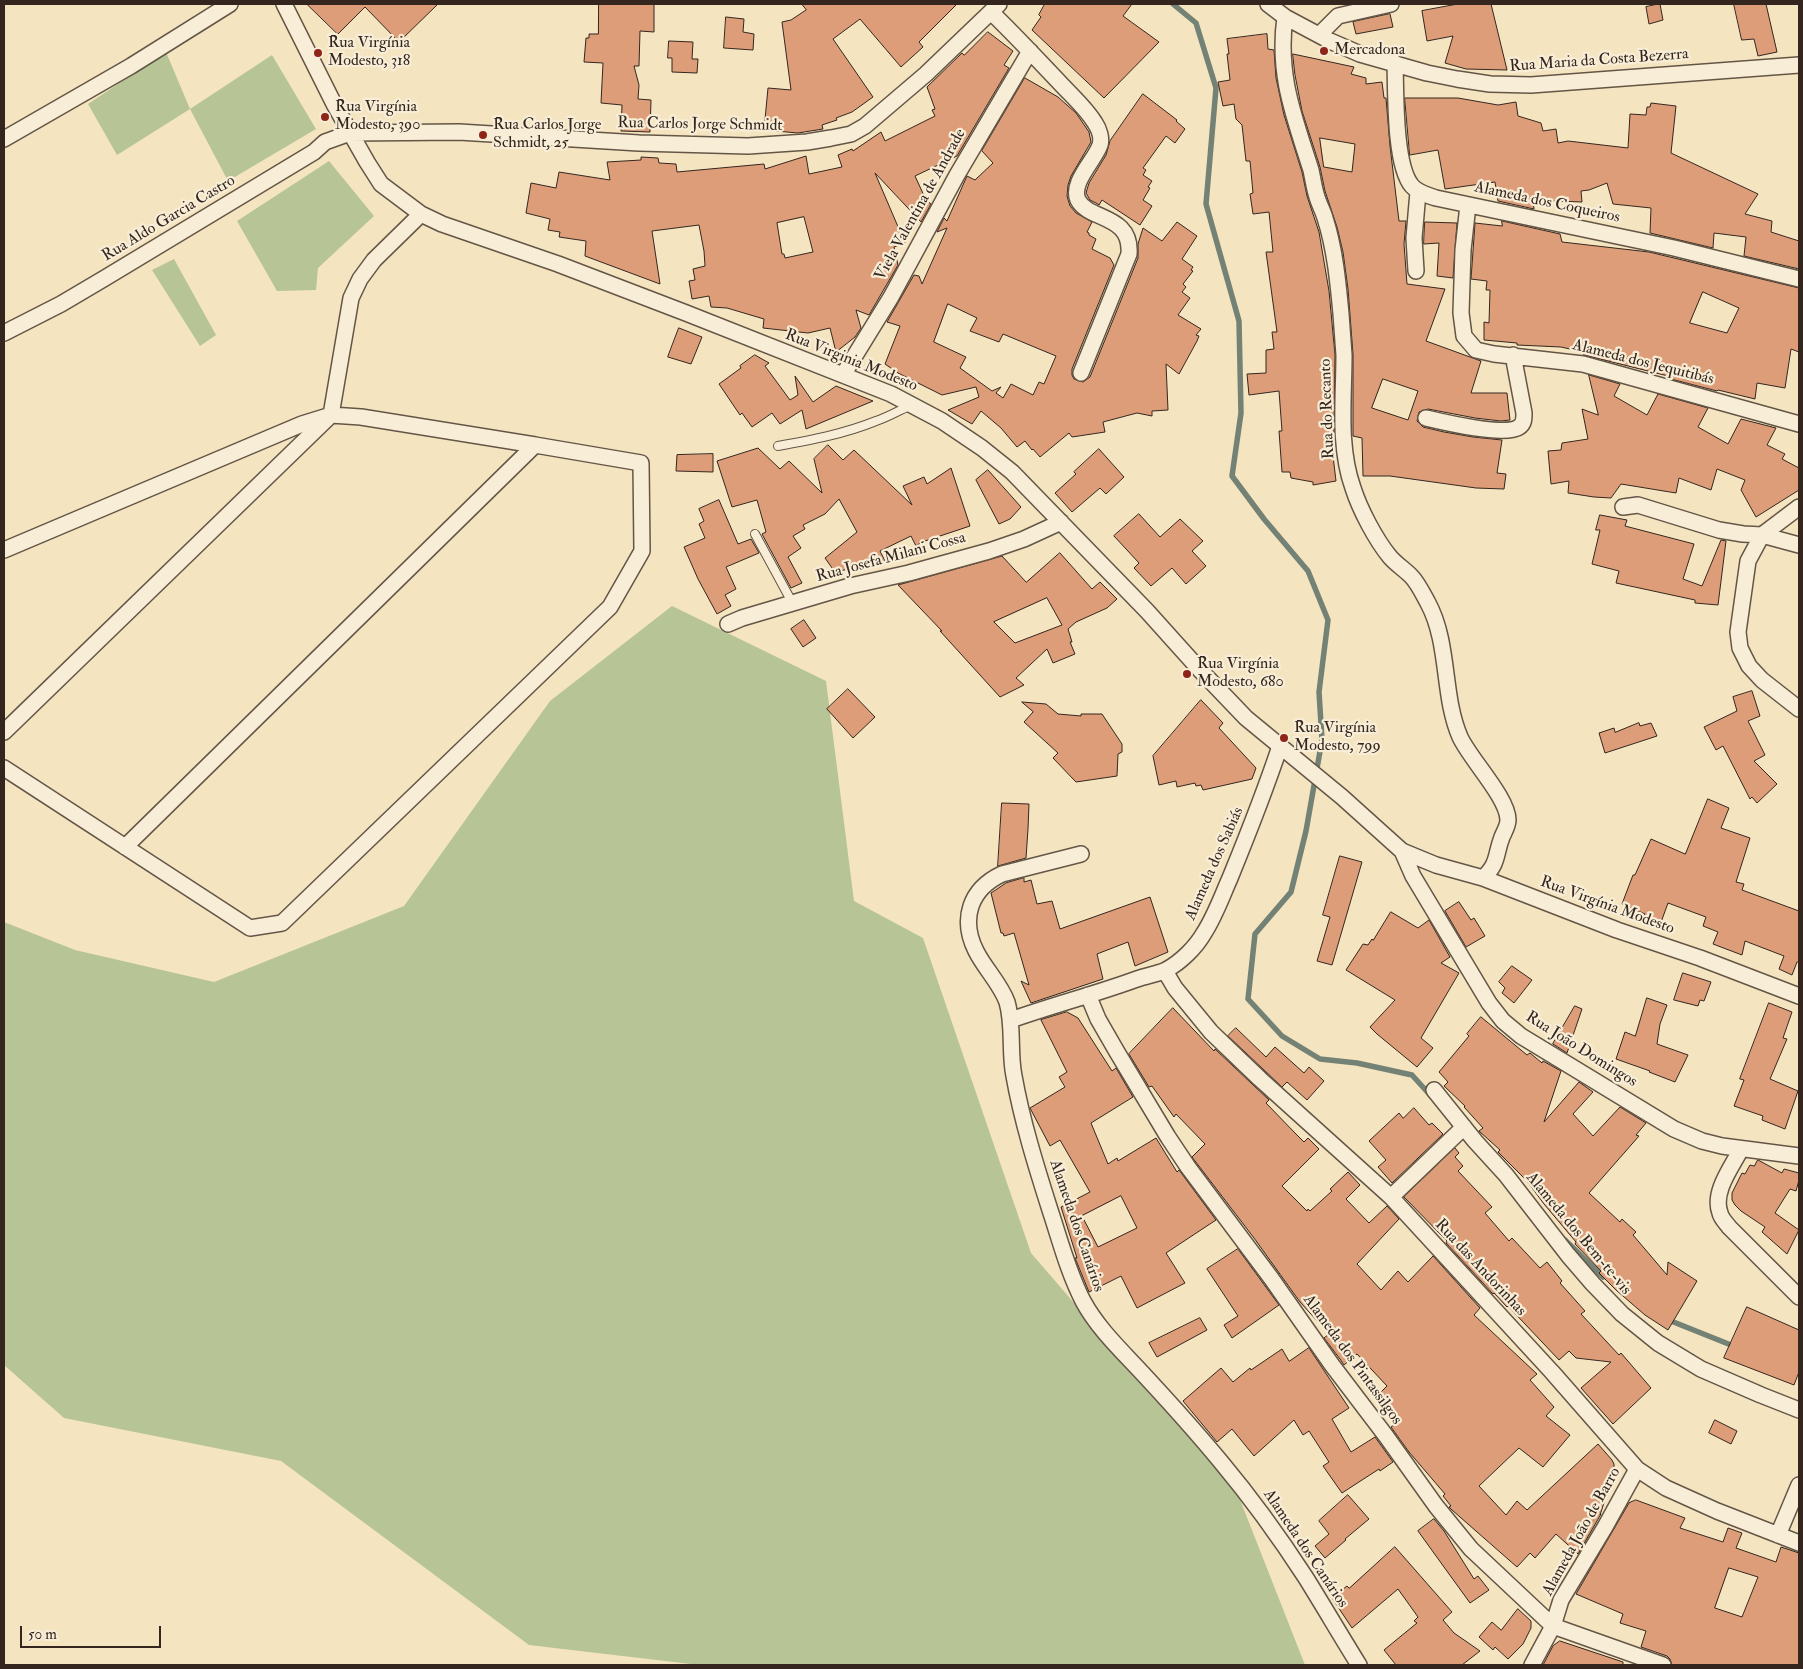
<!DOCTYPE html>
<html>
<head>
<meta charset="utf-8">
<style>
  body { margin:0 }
  #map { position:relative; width:1803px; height:1669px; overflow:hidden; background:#f5e4c0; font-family:"IM FELL Double Pica",serif }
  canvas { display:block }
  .frame { position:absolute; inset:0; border:5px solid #34261f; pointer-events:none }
  .scale { position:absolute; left:20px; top:1626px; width:141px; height:22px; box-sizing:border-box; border:2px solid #34261f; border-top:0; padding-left:6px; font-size:15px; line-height:18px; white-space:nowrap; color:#34261f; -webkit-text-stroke:4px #f8edd6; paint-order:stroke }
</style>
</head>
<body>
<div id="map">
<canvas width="1803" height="1669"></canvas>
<div class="frame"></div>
<div class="scale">50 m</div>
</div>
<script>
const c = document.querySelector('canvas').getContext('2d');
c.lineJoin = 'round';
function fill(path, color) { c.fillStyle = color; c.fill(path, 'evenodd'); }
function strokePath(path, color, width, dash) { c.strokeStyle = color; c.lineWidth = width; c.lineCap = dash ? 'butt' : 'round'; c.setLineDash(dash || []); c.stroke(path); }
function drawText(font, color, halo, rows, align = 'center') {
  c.font = font + ' "IM FELL Double Pica",serif'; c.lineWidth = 4.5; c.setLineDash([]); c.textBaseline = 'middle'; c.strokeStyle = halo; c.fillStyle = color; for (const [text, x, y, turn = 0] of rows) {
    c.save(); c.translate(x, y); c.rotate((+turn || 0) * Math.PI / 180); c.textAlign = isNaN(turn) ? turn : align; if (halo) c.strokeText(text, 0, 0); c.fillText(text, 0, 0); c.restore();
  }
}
fill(new Path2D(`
  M166,52L190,109L272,55L316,129L228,181L190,109L117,155L88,104Z
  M329,161L374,216L318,268L316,290L277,291L237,221Z
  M174,259L216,335L200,346L152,270Z
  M672,606L826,681L854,901L923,938L1031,1253L1237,1492L1305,1665H699L529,1645L281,1461L64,1418L4,1365V922L75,950L214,982L404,906L550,701Z`), '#b7c596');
strokePath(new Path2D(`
  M1173,4L1196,23L1216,88L1206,204L1239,321L1241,413L1232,476L1264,519L1308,571L1328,620L1319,692L1322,740L1306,831L1291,892L1255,934L1248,999L1282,1036L1320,1059L1357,1063L1412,1075L1431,1096
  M1565,1240L1603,1277
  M1666,1319L1736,1347`), '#738275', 5.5);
const building = new Path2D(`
  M307,4H438L399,42L365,7L338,34Z
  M599,4H654V32L640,31L639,66H634L639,85L638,99L651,100L650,132L621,131L622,105L601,103L603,63L584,62L586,38H589V34H598Z
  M802,4H957L919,42L923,47L901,67L860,19L833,39L873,97L852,112L836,118L837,120L822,125L823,129L798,133L764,130L768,88L791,90L782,22L791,20L806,10Z
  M1045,4H1132L1123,16L1159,42L1104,98L1032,30L1041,17L1039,15Z
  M1458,4H1491L1507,70L1466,69L1445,63L1453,36L1427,41L1422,11Z
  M1660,4L1663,20L1649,24L1646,7Z
  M1734,4H1766L1777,52L1758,56L1754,39L1742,40Z
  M1390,14L1393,27L1356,34L1353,22Z
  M726,17L744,19L743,32L754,34L753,50L724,48Z
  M988,32L1013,51L1004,65L1009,68L957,156L915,176L926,200L931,204L921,222L875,173L905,243L894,247L898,265L869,315L856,310L861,328L855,337L836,352L830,328L808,333L763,328L764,319L727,308L711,307L709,296L692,299L689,281L695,280L693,269L705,266L704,251L699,225L652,231L660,284L585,256L586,241L559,237L560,232L548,230L550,219L526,213L531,183L556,188L559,172L610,180L607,162L641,160V157L658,158L659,163L676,164L677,172L764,164L765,169L806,156L809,174L842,167L838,155L852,149L853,151L881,132L885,141L935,116L932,110L935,109L927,87L962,53L964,55ZM804,217L813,252L785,258L784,254H782L777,223Z
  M1267,34L1268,49L1274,50L1276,78L1284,115L1302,172L1307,196L1319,232L1329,291L1335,355L1334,432L1330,431L1336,481L1313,485V482L1291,478L1290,472H1282L1279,431H1282L1279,391L1249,395L1247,374L1266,373V350L1274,349L1272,332H1277L1266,252H1273L1269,212L1253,214L1250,194L1253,193L1250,161H1246L1242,125L1236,119L1234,104L1223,106L1218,82L1230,80L1227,54H1229L1227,39Z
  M669,41L693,42L692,59H698L697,73L672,72V58H668Z
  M1293,54L1354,67L1351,74L1366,78V84L1382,82L1384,98H1386L1390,146L1399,221H1406L1404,244L1407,284L1445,289L1426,341L1481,361L1471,393H1507L1510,420L1501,421L1475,418L1428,409L1419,412L1417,421L1423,427L1444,432L1473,437L1502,440L1497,473L1506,474L1504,489L1476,488L1390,476H1363L1362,438L1353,436V354L1348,289L1343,252L1337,227L1325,191L1320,167L1302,111L1295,75ZM1320,138L1355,144L1352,172L1324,167ZM1383,379L1418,391L1408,420L1372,408Z
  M1025,78L1058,97L1076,113L1089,132L1091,142L1071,176L1068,185L1067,196L1070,206L1076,213L1092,222L1087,232L1089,233V235L1096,239L1092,249L1110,258L1114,265L1072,369V375L1074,379L1083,382L1090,377L1138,258V244L1143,228L1162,241L1177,222L1197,236L1182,259L1193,267L1191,270L1193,271L1183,284L1186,287L1182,292L1190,298L1178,315L1201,329L1196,335L1199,336L1197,341L1179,374L1166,364L1168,410L1152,411V416L1137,413L1103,422L1105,432L1072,437L1069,433L1040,457L1033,449L1032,450L1025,441L1017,447L1001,428L981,411L972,424L948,410L979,397L976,387L942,395L898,373L885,364L900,326L887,322L914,275L919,276L922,284L947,228L937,232L944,218L947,221L967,176L975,180L993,163L982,151ZM948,304L977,318L970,331L999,342L1003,334L1056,356L1044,384L1039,382L1033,395L1011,384L1003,398L996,393L1001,387L992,391L960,368L966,357L934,342Z
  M1143,94L1177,120L1176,121L1185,129L1175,143L1166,136L1143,168L1146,170L1143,175L1152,181L1148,187L1150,188L1143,200L1152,206L1140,225L1102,200L1099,205L1096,203L1090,200L1086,193L1089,183L1106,155L1110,141Z
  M1405,98H1458L1498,105L1516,102L1518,116L1541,123L1543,131L1556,129L1558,143L1568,141L1628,148L1630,114L1646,115L1647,107H1650L1651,103L1676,106L1671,153L1758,194L1745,214L1772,221L1771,232L1799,241V269L1744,256L1746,237L1714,233L1713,248L1650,233L1651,208L1613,204L1607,183L1589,190L1581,191L1582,202L1533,200L1534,209L1498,201L1495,182L1445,189L1438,150L1410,155Z
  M1502,221L1560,234L1562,242L1649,252L1799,288V352L1791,349L1785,388L1757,383L1755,399L1718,390L1717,391L1667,378L1668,376L1584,355L1583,352L1561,347L1517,345V343L1484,340V322L1489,323L1490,290H1486L1487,281L1471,279L1475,223L1502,226ZM1703,292L1739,308L1727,333L1690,323Z
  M1425,222L1457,223L1453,278L1437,276L1439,243L1424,244Z
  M679,328L702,337L691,364L668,357Z
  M755,355L769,363L765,366L790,400L798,395L795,376L813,402L836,386L873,401L806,429L802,410L780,424L772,413L752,427L742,413L740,415L719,384L741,368L740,366Z
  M1589,375L1620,384L1614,396L1647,415L1658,394L1708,408L1698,427L1728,444L1741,419L1776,428L1767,445L1785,454L1782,459L1799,468V490L1756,517L1741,490L1745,480L1717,469L1711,490L1679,478L1676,493L1621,484L1611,498L1594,497L1568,493L1569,481L1551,484L1548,451L1561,450L1562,443L1588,439L1582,409L1598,415Z
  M828,445L843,460L854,450L912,505L903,486L924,477L927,484L951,468L970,526L922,542L916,546L911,536L880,551L885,561L835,572L825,558L857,532L839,499L825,514L803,525L805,529L793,536L801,548L788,557L802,583L791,588L762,534L766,532L757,500L732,507L717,461L758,448L780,469L789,461L822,493L814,459Z
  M1099,449L1124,477L1106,494L1100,488L1072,512L1055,493L1076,474L1074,472Z
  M713,454V472L676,471L677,455Z
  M988,470L1021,507L1010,519L999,524L976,480Z
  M719,500L738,544L751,539L759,553L726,567L736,589L725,595L731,606L717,614L698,579L684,547L705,538L699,524L704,521L699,509Z
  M1139,514L1160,537L1180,519L1203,541L1192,551L1206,566L1186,584L1172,568L1151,586L1134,568L1139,563L1114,536Z
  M1600,515L1627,520L1625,526L1694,544L1683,579L1702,586L1721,540L1726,541L1718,605L1695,603V600L1616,583L1619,571L1592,564L1600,530H1596Z
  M1060,553L1092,589L1100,582L1117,599L1107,608L1076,622L1068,629L1072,642H1070L1075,654L1053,663L1047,649L1016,678L1024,685L1000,697L940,631H942L898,585L1002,556L1026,582ZM1047,598L1062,625L1015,643L994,622Z
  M804,620L816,638L803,647L791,629Z
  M848,689L875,717L853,738L827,709Z
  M1752,691L1760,716L1748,721L1765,755L1754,761L1777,784L1757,803L1752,797L1750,799L1723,746L1716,750L1704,727L1737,711L1733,697Z
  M1201,700L1223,723L1219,728L1256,768L1252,779L1203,790L1201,785L1196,786L1195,783L1177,787L1176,781L1159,785L1153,756Z
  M1022,702L1046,704L1058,714L1081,716V714H1102L1122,744V752L1118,754L1117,776L1076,782L1053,758L1058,753L1024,722L1033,712Z
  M1639,723L1640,726L1651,723L1657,736L1605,753L1599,733L1614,728L1615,732Z
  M1708,799L1729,808L1721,828L1750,838L1736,882L1744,884L1742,890L1799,911V962H1797L1792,975L1779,969L1784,956L1745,941L1742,955L1713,944L1718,932L1703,926L1706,917L1668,903L1660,925L1643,918L1645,914L1622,904L1633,875H1635L1651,839L1685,854Z
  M1002,803L1029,804L1028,829L1026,858L998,866Z
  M1340,856L1362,862L1332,965L1317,961L1330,917L1323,915Z
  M1024,878V882L1031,880L1037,904L1052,901L1060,929L1150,897L1168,952L1135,966L1128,942L1097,954L1103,979L1031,1003L1021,981L1029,985L1014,933L1004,936L1003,933H1001L991,893L1006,883Z
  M1459,902L1471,920L1474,918L1485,936L1466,947L1445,911Z
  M1391,912L1418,928L1429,920L1450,957L1441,963L1459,973L1421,1038L1433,1048L1417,1067L1377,1034L1370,1027L1395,1000L1346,970L1363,944L1368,945L1372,939L1373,940Z
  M1512,966L1532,980L1514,1003L1502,993L1505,988L1499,982Z
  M1683,973L1711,982L1704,1001L1700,1000L1698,1006L1674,1000Z
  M1647,998L1667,1005L1660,1024L1657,1044L1688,1055L1675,1082L1649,1072L1650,1071L1616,1059L1625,1032L1635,1036Z
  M1769,1003L1792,1012L1783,1038L1787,1039L1770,1079L1798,1091L1785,1129L1762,1120L1763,1116L1734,1106L1744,1080L1740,1079Z
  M1575,1006L1582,1009L1567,1053L1553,1044Z
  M1173,1008L1214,1051L1215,1049L1269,1100L1266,1103L1295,1133L1304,1142L1308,1138L1319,1149L1282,1186L1307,1211L1308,1209L1310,1211L1332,1191L1330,1189L1348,1172L1360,1185L1346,1199L1369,1223L1387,1206L1399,1219L1357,1264L1381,1290L1398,1271L1408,1282L1433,1256L1480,1308L1474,1315L1537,1374L1530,1380L1554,1407L1546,1416L1570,1435L1543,1467L1519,1448L1479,1486L1506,1515L1517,1501L1527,1510L1598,1444L1612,1460L1614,1464V1473L1600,1515L1601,1514L1578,1554L1556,1534L1535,1558L1530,1553L1517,1567L1452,1510L1449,1507L1451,1506L1443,1496L1445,1494L1409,1452L1391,1427L1394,1425L1392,1421L1398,1415L1379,1394L1387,1386L1357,1354L1344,1365L1340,1359L1324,1338L1329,1334L1300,1302L1254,1238L1192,1157L1205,1144L1176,1114L1174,1117L1152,1086L1149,1087L1129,1054Z
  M1067,1012L1078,1018L1112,1071L1116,1068L1133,1097L1091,1123L1108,1164L1117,1158L1118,1161L1156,1138L1177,1172L1179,1170L1216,1220L1166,1253L1185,1283L1137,1308L1121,1276L1089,1292L1075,1258H1077L1061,1207L1090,1192L1060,1140L1050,1146L1030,1108L1065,1087L1059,1077L1067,1072L1041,1020ZM1121,1196L1137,1228L1098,1247L1082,1216Z
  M1481,1017L1527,1055L1530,1053L1542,1063L1543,1061L1561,1071L1544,1122L1579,1082L1593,1092L1573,1114L1593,1136L1620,1107L1646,1123L1636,1135L1639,1136L1589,1193L1620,1222L1622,1219L1636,1232L1633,1235L1667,1275L1668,1262L1697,1281L1668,1330L1645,1315L1616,1290L1599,1273L1601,1271L1575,1244L1576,1242L1544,1204L1527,1181L1498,1152L1500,1150L1479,1131L1483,1128L1464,1107L1465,1106L1444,1086L1448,1082L1439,1072L1469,1036L1467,1034Z
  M1236,1028L1266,1057L1275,1047L1304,1073L1309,1067L1324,1081L1307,1100L1287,1082L1282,1087L1228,1036Z
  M1414,1108L1429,1125L1432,1123L1443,1134L1392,1183L1378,1167L1386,1160L1369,1141L1399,1113L1403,1118Z
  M1455,1148L1459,1153L1455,1157L1463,1166L1458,1171L1492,1207L1485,1213L1509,1241L1512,1238L1540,1268L1547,1262L1562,1281L1560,1283L1585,1311L1581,1314L1619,1355L1621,1353L1651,1388L1613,1424L1581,1388L1611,1362L1576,1358L1569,1351L1559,1360L1508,1306L1507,1307L1494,1293L1493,1294L1446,1243L1447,1241L1404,1197Z
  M1758,1160L1782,1173L1784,1169L1799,1173V1180L1796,1191L1790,1189L1775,1213L1799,1230L1787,1254L1762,1232L1765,1227L1741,1211L1735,1205L1732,1200V1193L1742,1173L1745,1174L1750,1165L1754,1166Z
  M1238,1249L1279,1305L1232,1338L1224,1325L1238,1316L1207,1269Z
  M1747,1307L1799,1330V1372L1794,1385L1724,1358Z
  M1200,1318L1207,1330L1157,1357L1149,1343Z
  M1309,1348L1349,1408L1332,1419L1351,1452L1375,1437L1393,1462L1380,1471L1379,1469L1342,1493L1323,1466L1329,1462L1309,1431L1303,1435L1294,1420L1254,1456L1232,1429L1217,1442L1183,1401L1221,1368L1233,1382L1250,1368L1251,1370L1282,1349L1289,1361Z
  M1715,1420L1737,1431L1731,1444L1709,1433Z
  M1348,1495L1369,1519L1345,1539L1346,1540L1325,1558L1315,1546L1329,1534L1319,1521Z
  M1636,1500L1685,1518L1680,1528L1723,1542L1728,1528L1742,1533L1736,1548L1776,1562L1781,1547L1799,1553V1665H1672L1670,1659L1667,1656L1641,1647L1646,1631L1620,1623L1623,1614L1576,1594L1629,1503ZM1729,1568L1758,1577L1742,1617L1715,1608Z
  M1434,1519L1444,1531L1474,1579L1478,1576L1489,1590L1470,1603L1418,1531Z
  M1395,1547L1452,1612L1443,1620L1454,1633L1480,1651L1462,1665H1396L1384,1650L1417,1623L1414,1621L1418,1617L1398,1589L1352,1628L1332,1598L1347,1586L1349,1588Z
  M1518,1609L1531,1621V1628L1523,1644L1508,1659L1495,1647L1493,1650L1479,1637L1492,1622L1501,1630Z
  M1560,1641L1623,1662V1665H1543L1553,1646Z`);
fill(building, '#dc9d78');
strokePath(building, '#34261f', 1);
const lane = new Path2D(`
  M778,446C811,440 844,434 876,421C888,417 900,410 911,405
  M755,534L793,604`);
const street = new Path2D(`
  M284,4L334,104L367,162L381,184L421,214L442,224L558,264L686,313L891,394L942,421L982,448L1012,472L1147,611L1200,670L1246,718L1342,797L1402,851L1436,865L1483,878L1617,930L1700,958L1799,996
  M1268,4L1285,17L1330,41L1360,54L1427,73L1457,79L1490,84L1531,85L1799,65
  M991,12C1015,35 1037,59 1060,83C1072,96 1086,108 1095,123C1099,129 1102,138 1100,145C1095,160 1070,183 1078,200C1089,221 1132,214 1129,254L1081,373
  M1285,17C1277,75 1294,116 1311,170C1313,179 1314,188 1317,197C1319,204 1323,211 1325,218C1335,249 1338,282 1341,314C1342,328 1343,342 1344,355C1344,399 1338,446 1353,488C1360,510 1376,540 1390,557C1396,564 1404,569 1411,576C1418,583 1423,594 1428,603C1450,644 1442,696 1460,737C1470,759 1508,798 1508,820C1508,826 1504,832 1502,837C1495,855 1499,863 1483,878
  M1319,35L1338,16L1391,4
  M1395,63C1396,91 1394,165 1412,186C1418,193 1427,195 1436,198L1674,248L1799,279
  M4,139L131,66L230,4
  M1468,205L1463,250L1461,313L1464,336L1476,350L1494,354L1583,364L1799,424
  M1416,271L1414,238L1418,192
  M4,333L61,304L105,278L314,152L325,142L350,133L459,132L639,143L748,146L807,142L831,138L851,134L865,126L926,74L999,4
  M843,375L891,297L957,175L1030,51
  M1426,418C1443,422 1506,437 1519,427C1524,424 1524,419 1524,413L1513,355
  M1623,507L1638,505L1719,530L1743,534L1762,535L1799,545
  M1799,507L1762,535L1748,561L1738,632L1740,648L1749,666L1762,680L1799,709
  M4,550L302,424L331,415L361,417L535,445
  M728,624L742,618L850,586L909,573L989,551L1024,539L1061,522
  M4,732L331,415L351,298L360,279L374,260L421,214
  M4,768L250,928L282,923L610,607L642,551L641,463L535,445L125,847
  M1402,851L1413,876L1489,1003L1503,1021L1521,1036L1674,1129L1702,1141L1722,1146L1799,1156
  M1081,854L1002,874C970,889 960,919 976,951C985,969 1000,983 1007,1002C1014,1026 1009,1052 1014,1076C1022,1121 1036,1166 1050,1210C1060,1240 1068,1272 1083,1301C1098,1329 1123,1352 1145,1376C1171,1404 1197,1433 1221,1462C1252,1499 1280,1538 1306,1578C1324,1607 1341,1636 1359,1665
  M1165,971L1175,988L1211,1032L1260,1079L1391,1197L1552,1372L1637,1469L1666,1488L1717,1511L1799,1543
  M1088,995L1098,1019L1117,1052L1168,1137L1188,1167L1271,1278L1332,1365L1386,1436L1436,1506L1471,1549L1553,1626L1663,1665
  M1011,1020C1053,1005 1096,994 1137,979C1145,976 1161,973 1166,970C1181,962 1196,947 1204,933C1215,916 1222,896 1230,878C1248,834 1265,791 1280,746
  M1434,1090L1475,1141L1506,1175L1568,1255L1593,1284L1622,1314L1658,1343L1701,1369L1761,1395L1799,1410
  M1741,1149C1732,1167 1712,1192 1720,1213C1721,1218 1726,1223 1729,1227L1799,1297
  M1391,1197L1464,1127
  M1778,1535L1799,1485
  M1532,1665L1553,1626L1561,1600L1605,1527L1637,1469`);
strokePath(lane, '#645647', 10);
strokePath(street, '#645647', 18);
strokePath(lane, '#f8edd6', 8);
strokePath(street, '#f8edd6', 15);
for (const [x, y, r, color] of [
  [1324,51,5,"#8f2418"],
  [318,53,5,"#8f2418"],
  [325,117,5,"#8f2418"],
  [483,135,5,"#8f2418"],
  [1187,674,5,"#8f2418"],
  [1284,738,5,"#8f2418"]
]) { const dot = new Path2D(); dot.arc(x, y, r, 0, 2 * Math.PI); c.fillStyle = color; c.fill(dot); strokePath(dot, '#f8edd6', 2); }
drawText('16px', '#34261f', '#f8edd6', [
  ["Rua Virgínia",328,44],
  ["Modesto, 318",328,62],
  ["Mercadona",1334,51],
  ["Rua Virgínia",335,108],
  ["Modesto, 390",335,126],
  ["Rua Carlos Jorge",493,126],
  ["Schmidt, 25",493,144],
  ["Rua Virgínia",1197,665],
  ["Modesto, 680",1197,683],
  ["Rua Virgínia",1294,729],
  ["Modesto, 799",1294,747]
], 'left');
drawText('16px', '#34261f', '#f8edd6', [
  ["Rua Maria da Costa Bezerra",1599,61,-4],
  ["Rua Carlos Jorge Schmidt",700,125,1],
  ["Alameda dos Coqueiros",1547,203,12],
  ["Viela Valentina de Andrade",921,205,-61],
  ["Rua Aldo Garcia Castro",169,219,-31],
  ["Rua Virginia Modesto",851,361,22],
  ["Alameda dos Jequitibás",1643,363,14],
  ["Rua do Recanto",1328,409,-92],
  ["Rua Josefa Milani Cossa",891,558,-15],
  ["Alameda dos Sabiás",1215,864,-66],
  ["Rua Virgínia Modesto",1607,906,20],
  ["Rua João Domingos",1581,1050,32],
  ["Alameda dos Canários",1076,1226,71],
  ["Alameda dos Bem-te-vis",1578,1234,50],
  ["Rua das Andorinhas",1480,1268,47],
  ["Alameda dos Pintassilgos",1352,1360,54],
  ["Alameda João de Barro",1582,1532,-61],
  ["Alameda dos Canários",1305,1549,56]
]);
</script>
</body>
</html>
